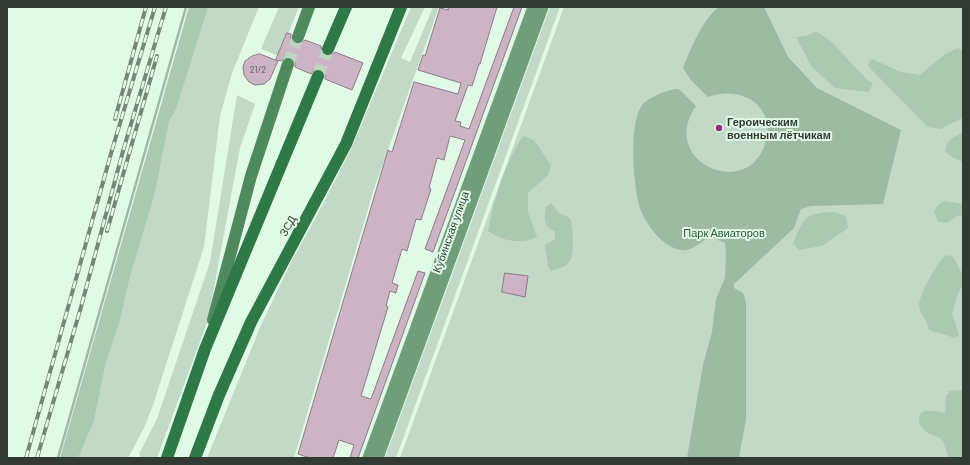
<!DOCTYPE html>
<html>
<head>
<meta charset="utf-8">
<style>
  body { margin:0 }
  #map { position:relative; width:970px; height:465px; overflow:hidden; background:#e1fae6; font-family:Barlow,sans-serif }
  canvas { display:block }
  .frame { position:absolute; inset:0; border:8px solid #313b33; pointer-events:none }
</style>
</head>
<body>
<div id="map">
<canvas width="970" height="465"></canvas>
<div class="frame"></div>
</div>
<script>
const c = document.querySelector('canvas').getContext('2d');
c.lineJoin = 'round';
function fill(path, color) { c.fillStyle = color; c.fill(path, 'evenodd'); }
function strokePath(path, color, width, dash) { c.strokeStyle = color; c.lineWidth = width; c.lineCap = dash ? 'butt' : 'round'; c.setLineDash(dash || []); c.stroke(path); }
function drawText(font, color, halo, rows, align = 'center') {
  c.font = font + ' Barlow,sans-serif'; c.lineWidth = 4; c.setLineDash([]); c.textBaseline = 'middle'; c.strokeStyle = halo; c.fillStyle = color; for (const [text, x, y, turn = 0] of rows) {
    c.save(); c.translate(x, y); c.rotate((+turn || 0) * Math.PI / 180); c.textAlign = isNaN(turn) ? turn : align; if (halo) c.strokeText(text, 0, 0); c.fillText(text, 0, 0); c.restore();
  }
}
fill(new Path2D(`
  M189,7H259L232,73L220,116L204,247L153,405L145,426L128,458H61Z
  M279,7H299L279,56L261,49Z
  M411,7H425L401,58L410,62L433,7H439L374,189L294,458H207L261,325L291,262L322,206L352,147Z
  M550,7H560L396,458H385Z
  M564,7H963V458H400Z
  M237,95L255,104L240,148L208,320L157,458H141L139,454L157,419L210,262Z`), '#c2d9c7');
fill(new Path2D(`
  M189,7H208L176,109L169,121L155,192L129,280L119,324L106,361L94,420L78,458H60Z
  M816,31L832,42L867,80L873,83L869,92L835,88L811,66L796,37L807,36Z
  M958,48L963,51V118L940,129L928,127L868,66L869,61L872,59L901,72L920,75L945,54Z
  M963,132V162L950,156L945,151C946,140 954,137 963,132Z
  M523,136L534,140L551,165L548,175L528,193V212L537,237C522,245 502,241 488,231C494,199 505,163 523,136Z
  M944,201L963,204V215L957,216L947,223L938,222L934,212L938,205Z
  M551,203L559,213L570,218C573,226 575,254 570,261C566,268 557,268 551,271L548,266L545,245L555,239V231C543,226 544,219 546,207Z
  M834,212L846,216L848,228L822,246L799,250L793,244C804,217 804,213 834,212Z
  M946,255L953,257L963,275V284L957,296L952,314L959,335L955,338L929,330C928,320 921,316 919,307C918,296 937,262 946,255Z
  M960,390L963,391V458H949C945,452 946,443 940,438C935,435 927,434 923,429C921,427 919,423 919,420C919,405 937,413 945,413L946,396L950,391Z`), '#abc8b1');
fill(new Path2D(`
  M719,7H764L788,57L817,88L901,130L883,204L811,206L801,209L794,228L734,284V288L743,293L746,302V419L739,458H687L703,365L712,332L716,299L725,278L726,255L725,243L711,237C701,241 692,252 681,250C663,247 649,228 642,213C633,193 628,120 643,104C649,97 671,88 679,89L696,106C654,166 765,209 768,125C768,121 766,118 764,114C753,93 728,90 708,97L690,79L683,68C690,50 703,18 719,7Z`), '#9dbaa3');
strokePath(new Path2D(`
  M58,458L186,7`), '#9dbaa3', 2.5);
const building = new Path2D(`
  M448,7H497L480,64H479L472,86L468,85L455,121L461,122L460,126L469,129L514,7H522L433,252L425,249L465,140L450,136L444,160L437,158L429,188L431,189L421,220L416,219L407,251L402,249L392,283L398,285L396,293L390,291L386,306L388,307L361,396L371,399L418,271L425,273L358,458H350L354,445L339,440L333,458H310L298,454L388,150L392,152L414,82L458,94L461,83L418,70L423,55L425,56L440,8L448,10Z
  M287,33L291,34V39L295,44H300L305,40L321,46L322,53L325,56L332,55L335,52L363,63L352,90L325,79V75L320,69L314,70L311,74L295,67V62L291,57H286L281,61L276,60Z
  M260,54L278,61L270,79L264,84L255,85L249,82L244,75L243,67L245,61L252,56Z
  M505,273L528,276L525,297L502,292Z`);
fill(building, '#cdb4c5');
strokePath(building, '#8e7788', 1);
strokePath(new Path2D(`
  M288,64L298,37`), '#bed4c2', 12, [12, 6]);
strokePath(new Path2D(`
  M318,76L328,49`), '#bed4c2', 12, [12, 6]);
strokePath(new Path2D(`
  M368,458L533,7
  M378,458L543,7`), '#709e7b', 11);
strokePath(new Path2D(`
  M298,37L309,7
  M213,320L251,176L288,64`), '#4f8a5f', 12);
strokePath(new Path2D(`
  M328,49L346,7
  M167,458L205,349L318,76
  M195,458L219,395L251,322L346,144L401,7`), '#2f7847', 12);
const rail = new Path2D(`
  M115,119L146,7
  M107,231L157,56
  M26,458L112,150L155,7
  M37,458L81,307L123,151L166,7`);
strokePath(rail, '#768679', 4);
strokePath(rail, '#e1fae6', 2.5, [8]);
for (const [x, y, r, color] of [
  [719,128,4,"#9c2a88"]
]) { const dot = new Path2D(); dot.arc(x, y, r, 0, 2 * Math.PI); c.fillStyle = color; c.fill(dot); strokePath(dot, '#e1fae6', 1.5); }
drawText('9px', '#585958', null, [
  ["21/2",258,70]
]);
drawText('bold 11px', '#313b33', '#e1fae6', [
  ["Героическим",727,122],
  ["военным лётчикам",727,135]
], 'left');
drawText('11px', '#313b33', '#e1fae6', [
  ["ЗСД",288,226,-60],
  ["Кубинская улица",451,232,-70]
]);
drawText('11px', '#2c5a3a', '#e1fae6', [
  ["Парк Авиаторов",724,233]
]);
</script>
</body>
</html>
